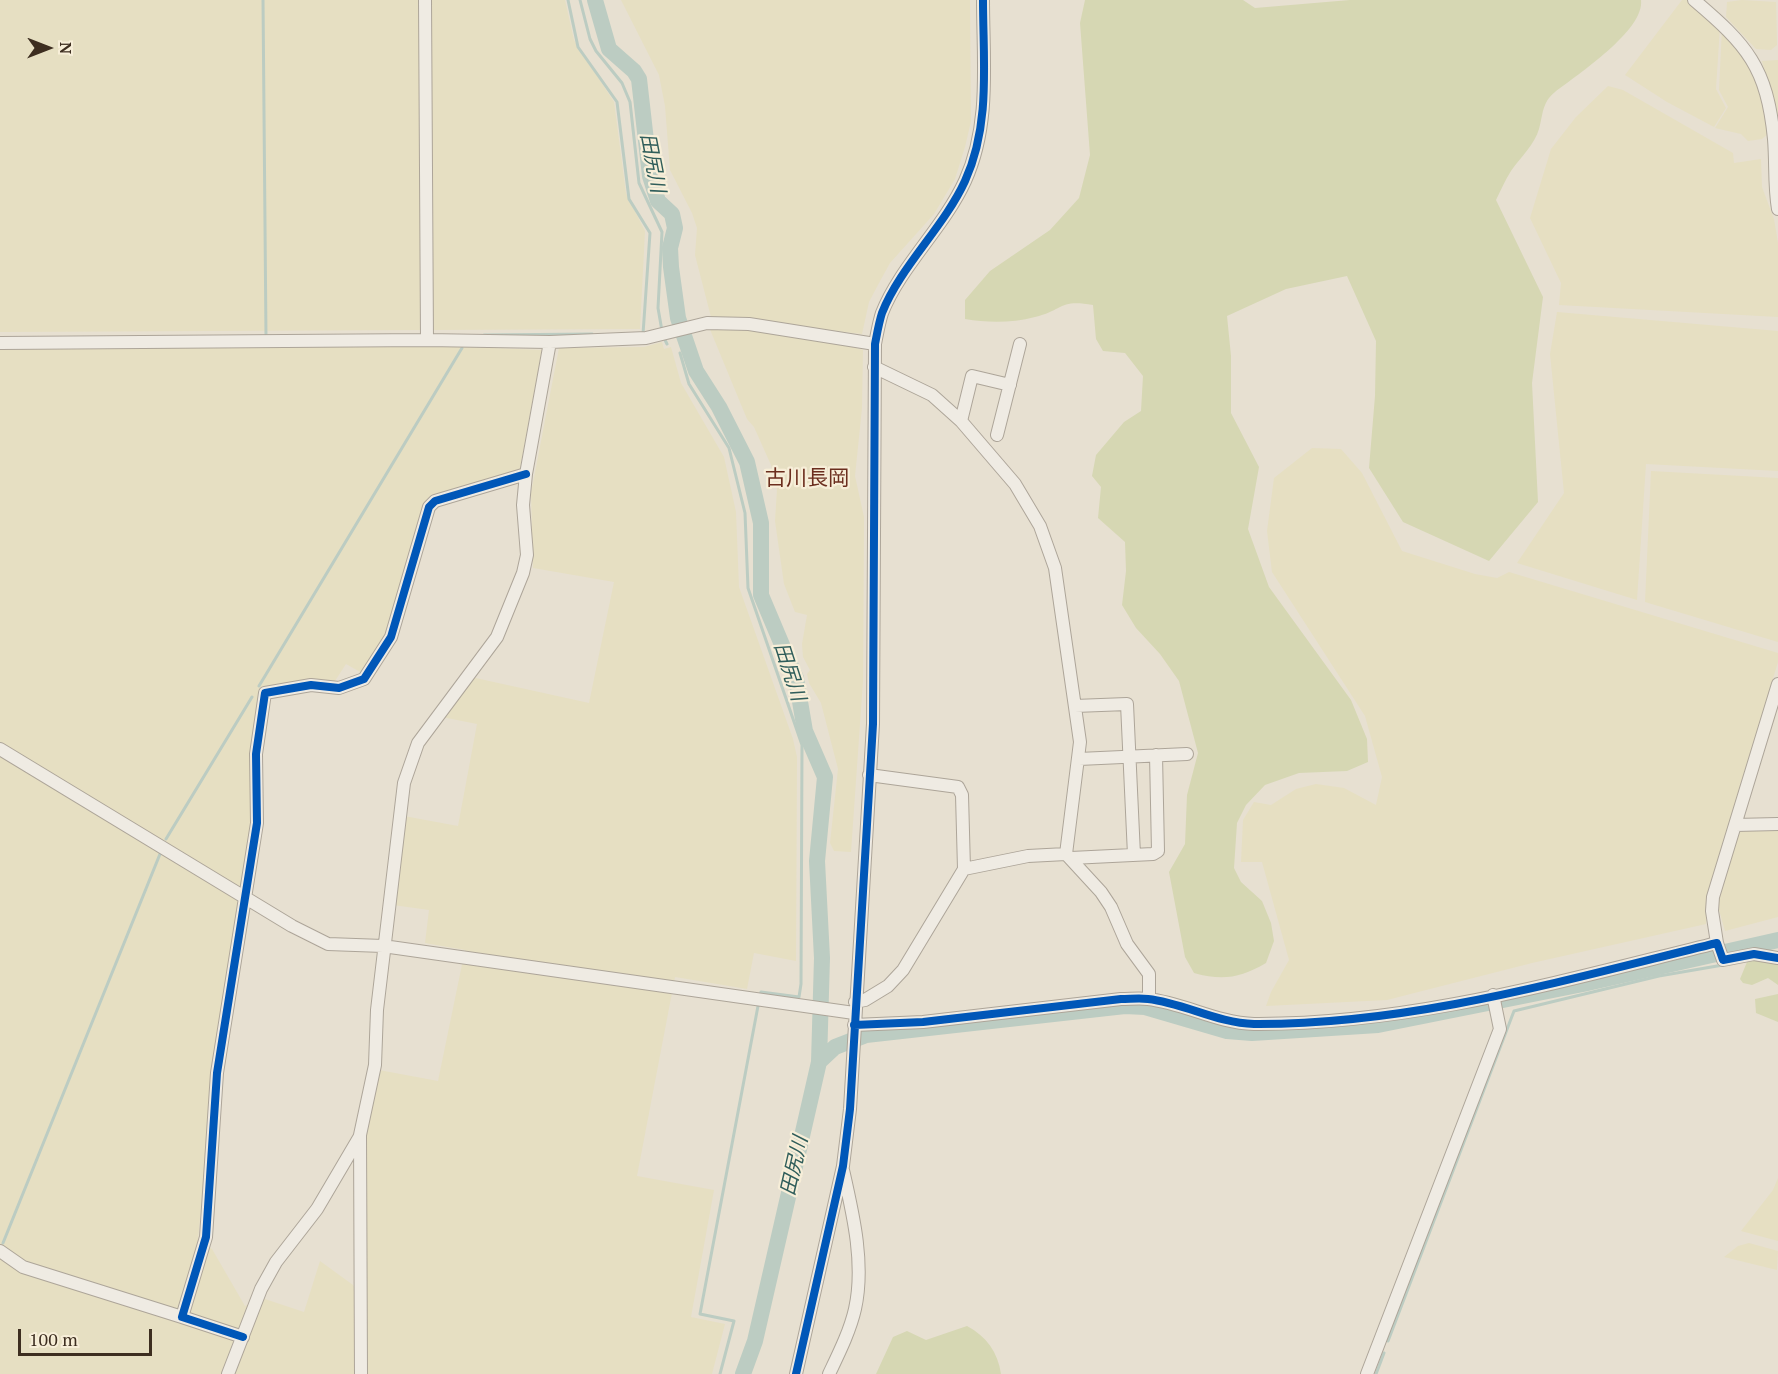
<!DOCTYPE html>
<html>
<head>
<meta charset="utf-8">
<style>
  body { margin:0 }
  #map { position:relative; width:1778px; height:1374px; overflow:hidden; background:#e7e0d1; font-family:"PT Serif",serif }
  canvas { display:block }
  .north { position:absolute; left:18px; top:18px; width:60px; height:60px; -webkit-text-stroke:4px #f7eed8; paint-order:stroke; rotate:90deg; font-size:16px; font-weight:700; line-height:24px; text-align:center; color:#3d2e20 }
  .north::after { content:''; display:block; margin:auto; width:21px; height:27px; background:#3d2e20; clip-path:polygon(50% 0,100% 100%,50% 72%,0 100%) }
  .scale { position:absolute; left:18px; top:1329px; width:134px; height:27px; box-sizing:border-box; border:3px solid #3d2e20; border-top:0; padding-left:8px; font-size:18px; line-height:21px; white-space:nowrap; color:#3d2e20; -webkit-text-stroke:4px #f7eed8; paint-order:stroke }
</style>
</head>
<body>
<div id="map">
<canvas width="1778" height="1374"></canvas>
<div class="north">N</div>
<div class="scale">100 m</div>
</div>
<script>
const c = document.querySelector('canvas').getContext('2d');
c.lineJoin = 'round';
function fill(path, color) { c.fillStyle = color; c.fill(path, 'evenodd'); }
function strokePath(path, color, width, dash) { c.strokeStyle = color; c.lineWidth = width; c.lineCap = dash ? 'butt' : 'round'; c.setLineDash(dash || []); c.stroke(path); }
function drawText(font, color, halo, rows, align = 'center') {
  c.font = font + ' "PT Serif","Noto Sans JP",serif'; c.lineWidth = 4.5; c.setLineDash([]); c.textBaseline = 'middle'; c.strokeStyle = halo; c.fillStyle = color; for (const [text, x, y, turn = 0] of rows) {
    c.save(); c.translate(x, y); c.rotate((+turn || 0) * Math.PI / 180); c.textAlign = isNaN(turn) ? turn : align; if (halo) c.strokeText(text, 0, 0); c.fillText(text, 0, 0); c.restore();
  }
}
fill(new Path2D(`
  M0,0H565L574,40L614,102L626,193L645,231L640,329L0,332Z
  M621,0H970L971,121L965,147L955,179L934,214L890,263L879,283L869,302L862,334L711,317L695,255L697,228L692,213L670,170L665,106L659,75Z
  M1682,0H1688L1720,26L1716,89L1726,108L1714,127L1667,102L1625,75Z
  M1742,0L1776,2L1777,45L1771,50L1756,49L1726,17L1727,2Z
  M1722,28L1733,38L1757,79L1769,133L1762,139L1748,141L1741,134L1715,128L1728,107L1719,90Z
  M1778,60V123L1762,61Z
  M1608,86L1623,90L1733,153L1734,163L1761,159L1762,187L1774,219L1778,243V317L1559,305L1561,283L1530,218L1551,149L1576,117Z
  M1557,312L1778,331V471L1646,464L1637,600L1517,563L1564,493L1550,354Z
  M709,327L823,338L863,350L862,408L855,476L864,517L863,681L851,852L834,851L830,843L838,769L821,703L809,683L807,674L810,670L803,657L802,644L807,615L795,612L784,584L775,521L777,489L771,465L754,427L747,419Z
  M662,342L664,349L671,347L681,383L724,457L736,512L739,587L793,739L797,757L796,961L754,953L747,989L675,977L637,1176L714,1190L691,1317L725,1324L712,1374H367L366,1135L379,1070L438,1081L465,950L425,943L429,910L393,905L404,816L458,826L477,724L442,717L471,677L589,703L614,582L533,568L531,493L559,348L644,347Z
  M0,345L444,346L542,350L520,469L426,501L390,630L362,673L346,664L333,684L268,687L252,821L215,1056L198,1240L212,1249L245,1306L262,1298L304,1312L320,1261L353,1285L356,1288L357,1374H0Z
  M1312,448L1341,449L1362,473L1402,551L1475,574L1497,578L1509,572L1778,653V662L1708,895L1706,924L1532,963L1387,1000L1266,1006L1271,992L1289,960L1262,862H1241L1243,820L1254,802L1271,805L1296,789L1316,784L1344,788L1376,805L1382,777L1365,716L1272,572L1267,531L1274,478Z
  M1651,471L1778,478V642L1645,602Z
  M1778,828V917L1725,931L1717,903L1739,829Z
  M1778,1178V1241L1741,1231L1773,1190Z
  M1749,1243L1778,1251L1777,1270L1724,1257L1738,1246Z`), '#e6dfc2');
fill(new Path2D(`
  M1085,0H1243L1255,8L1350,0H1641C1645,30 1577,75 1555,92C1542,102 1543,115 1539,129C1535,144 1520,158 1511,171C1505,180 1501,190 1496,200L1543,297L1532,383L1538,502L1489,561L1403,522L1369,468L1375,396L1376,341L1347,276L1286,289L1227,316L1231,356V413L1259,467L1248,529L1269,587L1351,700L1367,739L1368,762L1347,771L1299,773L1265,785L1246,805L1237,823L1234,868L1241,882L1262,901L1271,923L1274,941L1266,963C1240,978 1223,981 1194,973L1185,957L1169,872L1185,844L1187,795L1198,753L1179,681L1160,654L1136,628L1122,605L1126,571L1125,542L1098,518L1101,487L1092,476L1096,455L1124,422L1141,411L1143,376L1125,353L1103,351L1096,339L1093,305C1059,299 1064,310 1035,317C1012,323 988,323 965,319V300L990,271L1050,230L1079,198L1090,155L1080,23Z
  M1758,960H1778V985L1768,978L1752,985L1743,983L1740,979L1747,962Z
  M1778,994V1022L1756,1013L1755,999Z
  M967,1326C986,1336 998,1352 1001,1374H876L893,1337L907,1331L926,1340Z`), '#d6d7b3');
strokePath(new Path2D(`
  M263,0L266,337
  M568,0L578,47L617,102L629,199L650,233L643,334
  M580,0L590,39L596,51L622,83L630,102L639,183L662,232L658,308L662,331
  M484,335L592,334
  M665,340L667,344
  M680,353L689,384L729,448L745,513L748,588L802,745L801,984L799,997L761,992L760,995
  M259,686L462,348
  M166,839L252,697
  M3,1243L160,854
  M1388,1341L1514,1011L1659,976L1723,965
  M720,1374L734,1321L700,1314L758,1006
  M1376,1374L1384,1353`), '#bcccc2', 3);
strokePath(new Path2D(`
  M595,0L609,49L634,71L639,79L650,176L658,201L672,214L675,228L670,248L671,267L678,318L696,371L719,407L747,462L761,523V595L796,678L805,731L825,777L817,861L822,958L819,1062L755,1341L743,1374
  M819,1062L835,1047L866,1035L1125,1006L1145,1007L1227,1031L1252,1033L1378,1025L1583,984L1778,940`), '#bcccc2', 16);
const minor = new Path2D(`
  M425,0L427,340L550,342L646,338L707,323L749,324L875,344
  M1694,0C1747,45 1767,67 1774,139C1776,163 1774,185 1778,209
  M0,343L427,340
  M874,367L932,395L961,421L1015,484L1040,526L1055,568L1080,742L1066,854
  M961,421L972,376L1010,385
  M997,435L1020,344
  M1075,706L1127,704L1134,855
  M0,749L292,926L328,944L383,946L854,1013
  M1079,759L1187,754
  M1735,825L1778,824
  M1071,858L1153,854L1158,851L1156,755
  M964,869L1028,856L1066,854L1101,892L1111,907L1127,944L1149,974V999
  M1717,943L1712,911L1713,897L1778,684
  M855,1002L865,1000L888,986L903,970L964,869L962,795L958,787L869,775
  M854,1025L923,1022L1121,999C1130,999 1140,998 1148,999C1184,1003 1217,1023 1254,1024C1411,1025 1565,980 1717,943L1723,960L1754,954L1778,958
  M0,1251L23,1267L182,1317
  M243,1337L182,1317L206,1237L217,1073L257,823L256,754L265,693L311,685L339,688L364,679L391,637L429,507L435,501L526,474
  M228,1374L261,1289L276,1262L317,1209L360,1136
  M361,1374L360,1135L375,1065L377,1010L404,783L418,743L497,637L523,573L527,555L523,505L526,474L550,342
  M796,1374L843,1166L850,1109L873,724L875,344C877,334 879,322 882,313C900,267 944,227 965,181C991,124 983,61 983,0
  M829,1374C839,1353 850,1331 855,1309C865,1264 853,1214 843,1170
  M1367,1374L1500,1029L1493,995`);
strokePath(minor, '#ada599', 14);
strokePath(minor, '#efebe3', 12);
strokePath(new Path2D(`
  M854,1025L923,1022L1121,999C1130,999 1140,998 1148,999C1184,1003 1217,1023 1254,1024C1411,1025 1565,980 1717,943L1723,960L1754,954L1778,958
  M243,1337L182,1317L206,1237L217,1073L257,823L256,754L265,693L311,685L339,688L364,679L391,637L429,507L435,501L526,474
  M796,1374L843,1166L850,1109L873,724L875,344C877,334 879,322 882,313C900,267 944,227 965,181C991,124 983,61 983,0`), '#0057b8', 8);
drawText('italic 20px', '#2f5d5a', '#f7eed8', [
  ["田尻川",652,163,79],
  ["田尻川",789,672,72],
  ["田尻川",795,1166,-77]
]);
drawText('21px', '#6b2e1e', '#f7eed8', [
  ["古川長岡",807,479]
]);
</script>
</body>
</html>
